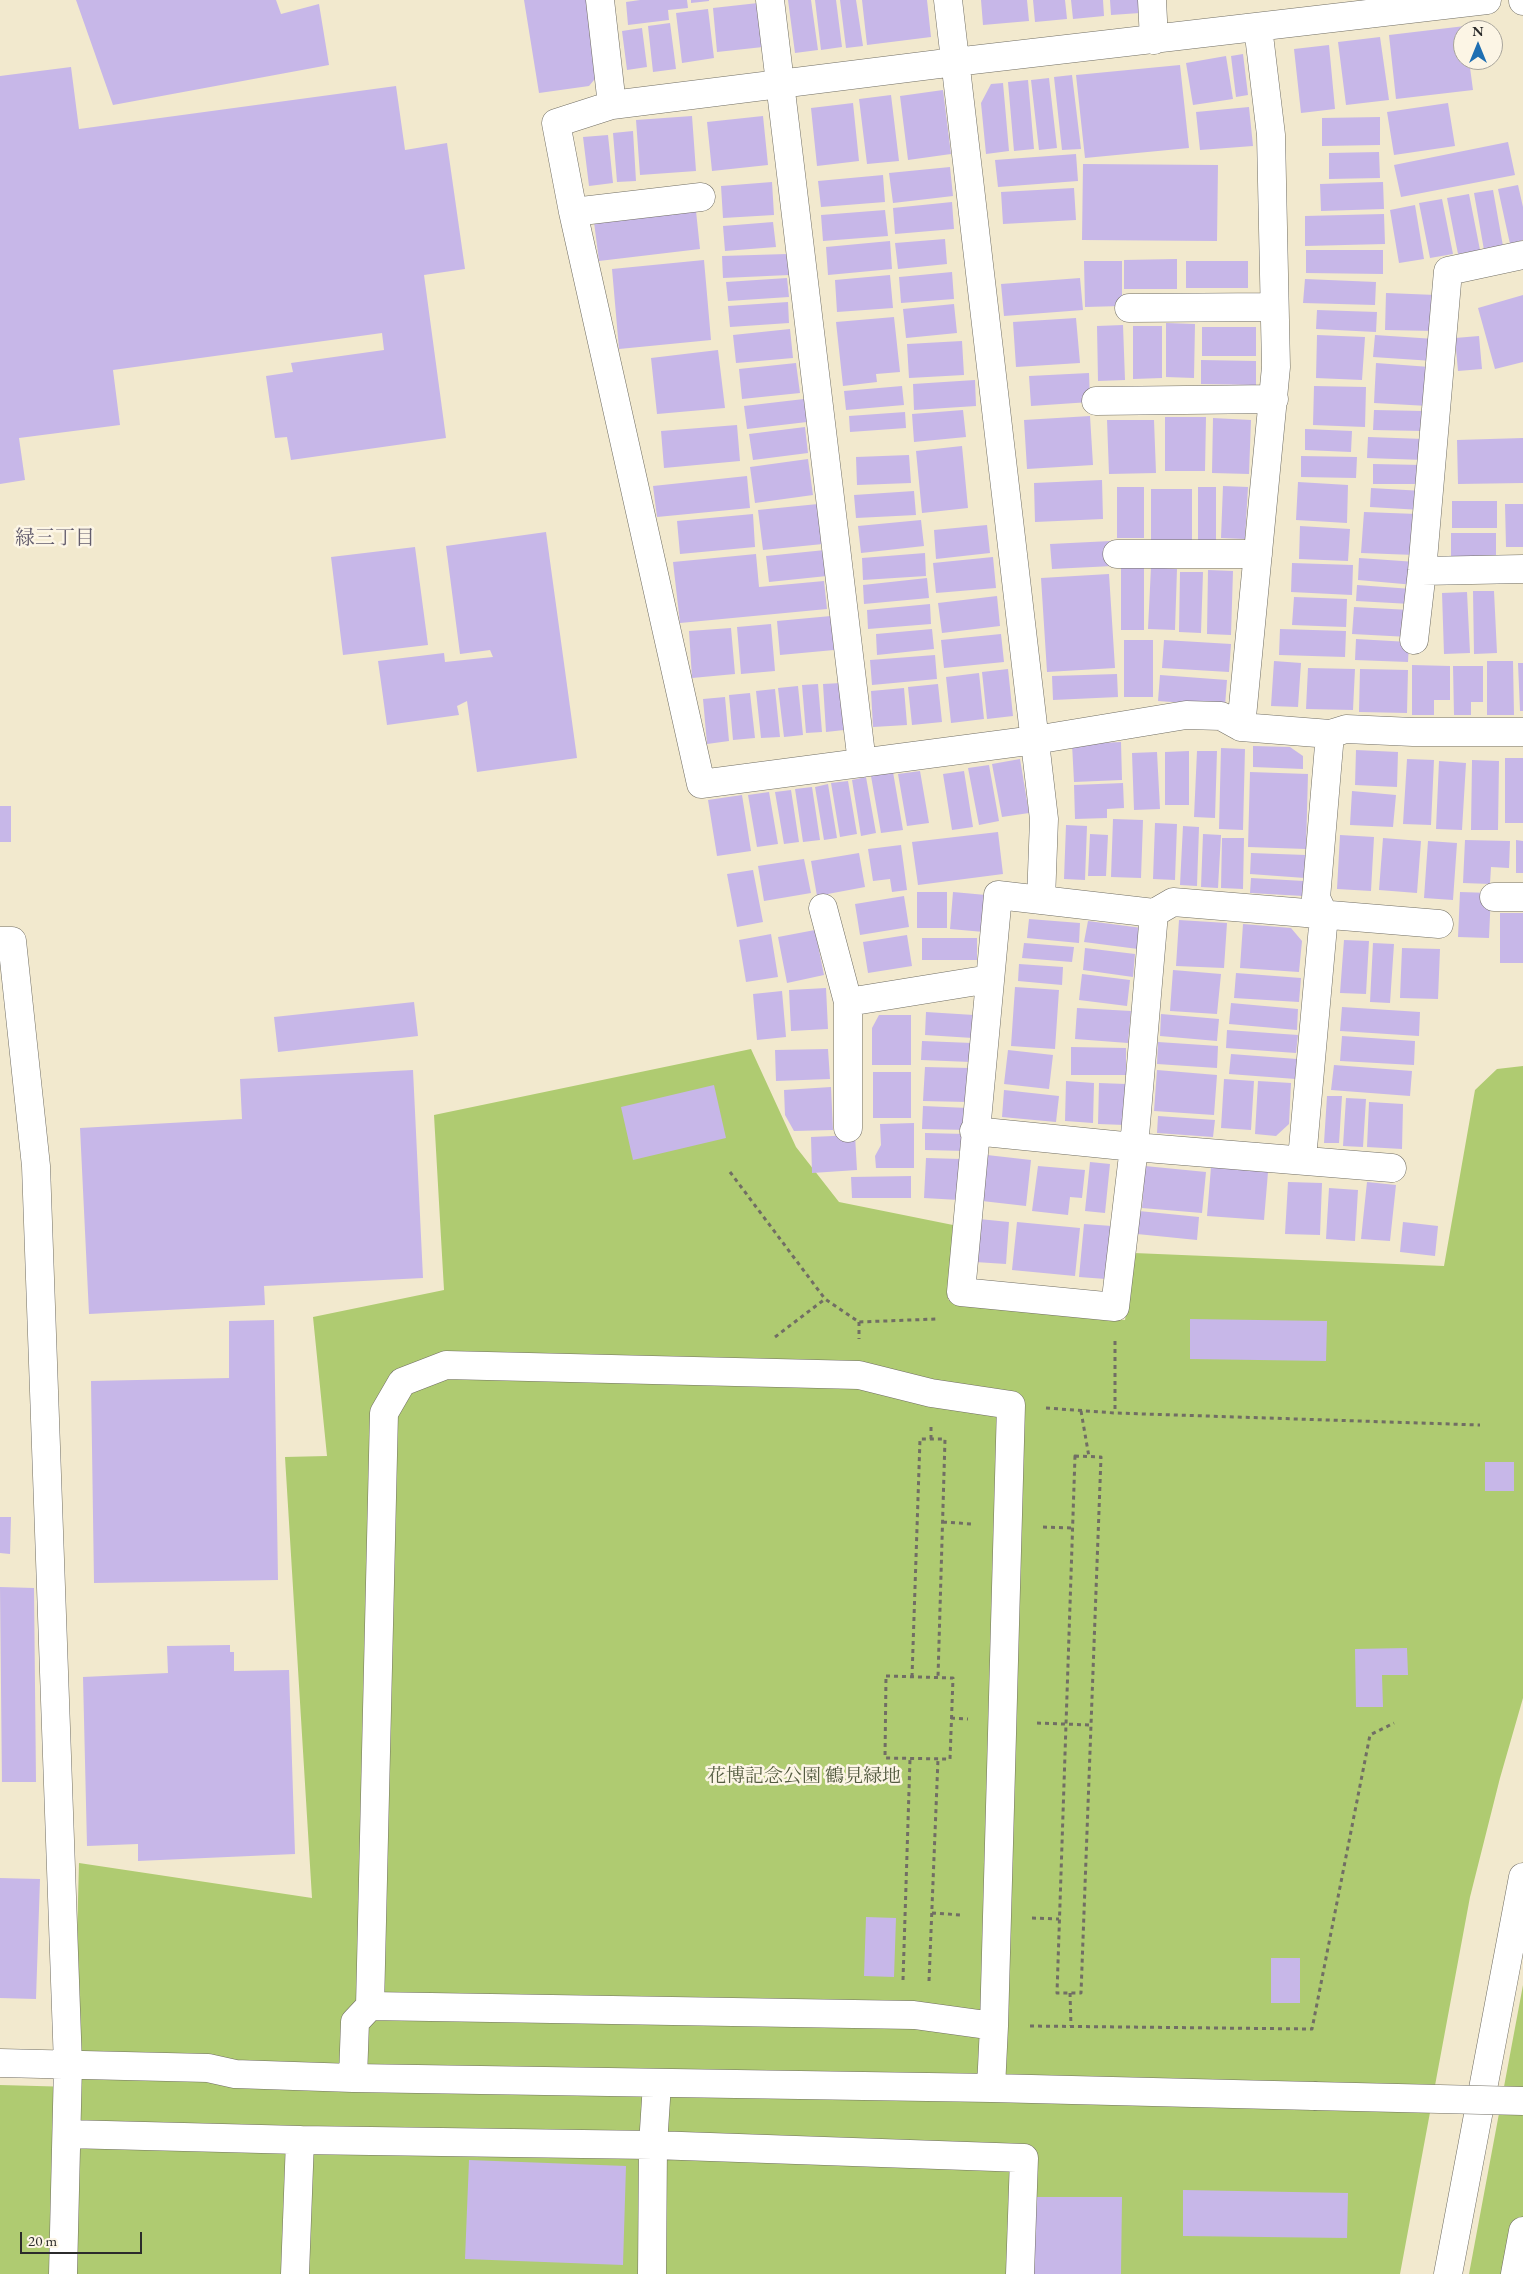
<!DOCTYPE html>
<html>
<head>
<meta charset="utf-8">
<style>
  body { margin:0 }
  #map { position:relative; width:1523px; height:2274px; overflow:hidden; background:#f2e9ce; font-family:"EB Garamond",serif }
  canvas { display:block }
  .north { position:absolute; left:1453px; top:20px; width:50px; height:50px; box-sizing:border-box; background:#fcf5e5; border:1px solid #a8a49b; border-radius:50%; rotate:0deg; font-size:14px; font-weight:700; line-height:20px; text-align:center; color:#2b2b2b }
  .north::after { content:''; display:block; margin:auto; width:18px; height:22px; background:#1f6fb2; clip-path:polygon(50% 0,100% 100%,50% 72%,0 100%) }
  .scale { position:absolute; left:20px; top:2232px; width:122px; height:22px; box-sizing:border-box; border:2px solid #2b2b2b; border-top:0; padding-left:6px; font-size:15px; line-height:18px; white-space:nowrap; color:#2b2b2b; -webkit-text-stroke:4px #fcf5e5; paint-order:stroke }
</style>
</head>
<body>
<div id="map">
<canvas width="1523" height="2274"></canvas>
<div class="north">N</div>
<div class="scale">20 m</div>
</div>
<script>
const c = document.querySelector('canvas').getContext('2d');
c.lineJoin = 'round';
function fill(path, color) { c.fillStyle = color; c.fill(path, 'evenodd'); }
function strokePath(path, color, width, dash) { c.strokeStyle = color; c.lineWidth = width; c.lineCap = dash ? 'butt' : 'round'; c.setLineDash(dash || []); c.stroke(path); }
function drawText(font, color, halo, rows, align = 'center') {
  c.font = font + ' "EB Garamond","Noto Serif JP",serif'; c.lineWidth = 5; c.setLineDash([]); c.textBaseline = 'middle'; c.strokeStyle = halo; c.fillStyle = color; for (const [text, x, y, turn = 0] of rows) {
    c.save(); c.translate(x, y); c.rotate((+turn || 0) * Math.PI / 180); c.textAlign = isNaN(turn) ? turn : align; if (halo) c.strokeText(text, 0, 0); c.fillText(text, 0, 0); c.restore();
  }
}
fill(new Path2D(`
  M751,1049L796,1147L839,1202L953,1225L948,1300L1125,1320L1134,1253L1444,1266L1475,1090L1497,1069L1523,1066V1698L1500,1778L1470,1897L1400,2274H0V2085L73,2087L79,1863L312,1898L285,1457L327,1456L313,1317L444,1290L434,1115Z
  M1523,1985V2274H1469Z`), '#afcb71');
fill(new Path2D(`
  M76,0H276L281,14L319,4L329,65L113,105Z
  M524,0H587L599,74L589,86L539,93Z
  M640,0H687L688,8L668,10L669,20L628,25L626,2Z
  M691,0H709V1L691,3Z
  M788,0H811L818,50L795,53Z
  M815,0H836L842,47L821,50Z
  M840,0H856L863,46L846,48Z
  M862,0H927L931,37L867,45Z
  M981,0H1027L1029,21L983,25Z
  M1033,0H1065L1067,19L1035,22Z
  M1071,0H1103L1104,16L1073,19Z
  M1110,0H1139L1140,13L1111,15Z
  M758,3L763,47L717,52L713,8Z
  M708,9L714,58L682,63L676,13Z
  M670,23L676,69L653,72L648,26Z
  M1465,26L1466,30H1463V60H1469L1473,90L1396,99L1389,35Z
  M642,28L647,67L627,70L622,31Z
  M1380,37L1389,100L1346,105L1338,42Z
  M1329,45L1335,109L1301,113L1294,49Z
  M1243,54L1248,95L1236,97L1231,56Z
  M1226,56L1233,99L1193,105L1186,63Z
  M1180,65L1189,148L1085,158L1076,75Z
  M71,67L79,129L396,86L405,150L447,143L465,269L424,275L446,438L291,460L287,437L275,438L266,376L293,372L291,363L384,350L382,333L113,370L120,425L19,438L25,480L0,484V76Z
  M1072,75L1081,149L1062,150L1054,77Z
  M1049,78L1057,148L1039,150L1031,80Z
  M1028,80L1034,149L1014,151L1008,82Z
  M1003,83L1009,151L986,154L981,103L991,84Z
  M943,90L951,154L908,160L900,96Z
  M891,95L899,161L867,164L859,99Z
  M853,103L859,161L817,166L811,108Z
  M1448,103L1455,146L1394,155L1387,112Z
  M1249,107L1253,146L1200,150L1196,112Z
  M692,116L696,171L640,175L636,120Z
  M763,116L768,165L712,171L707,122Z
  M1380,117V145L1322,146V118Z
  M633,131L636,181L617,182L613,133Z
  M608,135L613,183L589,186L583,137Z
  M1508,142L1515,175L1401,197L1394,165Z
  M1379,152L1380,178L1329,179V153Z
  M1076,154L1078,181L998,187L995,160Z
  M1083,164L1218,165L1217,241L1082,240Z
  M950,167L953,196L893,203L889,173Z
  M883,175L885,202L821,207L818,181Z
  M772,182L774,215L723,218L721,186Z
  M1383,182L1384,209L1321,211L1320,184Z
  M1518,185L1523,207V240L1510,244L1498,189Z
  M1074,188L1076,220L1003,224L1001,192Z
  M1493,190L1503,246L1484,250L1474,193Z
  M1469,194L1480,250L1458,254L1447,198Z
  M1442,199L1453,254L1430,258L1419,203Z
  M952,202L954,229L895,234L893,208Z
  M1415,205L1424,259L1399,263L1390,210Z
  M885,210L888,236L823,241L821,215Z
  M696,211L700,249L599,261L594,222Z
  M1384,214L1385,244L1305,246V216Z
  M773,222L776,247L725,251L723,226Z
  M945,239L947,264L898,269L895,243Z
  M890,241L892,269L828,275L826,247Z
  M1306,250H1383V274L1306,273Z
  M787,254L789,275L723,278L722,256Z
  M1177,259V289H1124V260Z
  M704,260L711,340L619,349L612,269Z
  M1084,261H1122V306L1085,307Z
  M1186,261H1248V288H1186Z
  M952,272L954,299L901,303L899,277Z
  M890,275L893,308L837,312L835,280Z
  M787,278L789,297L728,301L726,282Z
  M1080,278L1083,310L1004,316L1001,284Z
  M1305,279L1376,282L1375,305L1303,303Z
  M1386,293L1436,295L1434,331L1385,330Z
  M1523,295V362L1495,369L1478,308Z
  M788,302L789,323L730,327L728,306Z
  M954,304L957,333L906,338L903,309Z
  M1317,310L1377,312L1376,332L1316,329Z
  M894,317L900,372L876,374L877,382L843,386L836,322Z
  M1076,318L1080,363L1016,367L1013,322Z
  M1166,323L1195,324L1194,378L1166,377Z
  M1123,325L1125,380L1098,381L1097,326Z
  M1133,326H1162V378L1133,379Z
  M1202,327H1256V356H1202Z
  M790,329L793,358L736,363L733,335Z
  M1317,335L1365,337L1362,380L1316,378Z
  M1375,335L1435,339L1433,361L1373,357Z
  M1479,336L1482,369L1458,371L1455,338Z
  M962,341L964,375L909,378L907,344Z
  M718,350L725,408L657,414L651,358Z
  M1201,360L1256,361V385L1201,384Z
  M796,363L800,393L742,399L739,369Z
  M1376,363L1430,367L1428,406L1374,403Z
  M1089,373L1090,402L1031,406L1029,376Z
  M975,380L976,406L914,410L913,384Z
  M902,386L904,405L846,410L844,391Z
  M1314,386L1366,387L1365,427L1313,425Z
  M804,399L807,422L747,429L744,406Z
  M963,410L966,437L914,442L912,414Z
  M1374,410L1423,411L1422,431L1373,430Z
  M905,412L906,428L850,432L849,416Z
  M1090,416L1093,465L1027,469L1024,420Z
  M1165,417H1206L1205,471H1165Z
  M1213,418L1251,420L1249,474L1212,473Z
  M1107,420H1154L1156,473L1109,474Z
  M737,425L740,461L664,468L661,431Z
  M805,427L808,453L753,460L749,434Z
  M1305,429L1352,431L1351,452L1305,450Z
  M1368,437L1424,439V460L1367,458Z
  M1523,438V483L1458,484L1457,440Z
  M962,446L968,508L922,513L916,451Z
  M909,455L911,483L857,485L856,457Z
  M1301,456L1357,457L1356,478L1301,477Z
  M808,459L813,495L755,503L750,467Z
  M1373,464L1422,465L1421,484H1373Z
  M747,476L750,508L657,517L653,486Z
  M1102,480L1103,519L1035,522L1034,483Z
  M1298,482L1348,485L1347,523L1296,520Z
  M1223,486L1248,487L1245,539L1221,538Z
  M1117,487H1144V538H1117Z
  M1198,487H1216V540H1198Z
  M1371,488L1423,491L1421,510L1370,507Z
  M1151,489H1192V540H1151Z
  M914,491L916,515L856,518L854,495Z
  M1452,501H1497V528H1452Z
  M818,504L823,544L763,550L758,510Z
  M1505,504H1523V547H1506Z
  M1364,512L1417,514L1415,555L1361,553Z
  M753,514L755,547L680,554L677,521Z
  M921,520L924,546L861,553L858,526Z
  M987,525L990,553L936,559L934,530Z
  M1300,526L1350,529L1348,561L1299,559Z
  M546,532L577,758L477,772L467,701L457,706L459,715L387,725L378,661L444,653L445,662L493,657L490,650L460,654L446,546Z
  M1451,533H1496V557L1451,556Z
  M1111,541L1113,566L1052,569L1050,544Z
  M415,547L428,645L343,655L331,557Z
  M825,550L827,576L769,582L766,556Z
  M925,553L926,576L863,580L862,558Z
  M756,554L759,587L824,581L827,609L680,623L673,562Z
  M993,557L996,588L936,593L933,563Z
  M1359,558L1416,562L1415,585L1358,580Z
  M1292,563L1353,565L1352,595L1291,592Z
  M1121,567H1144V630H1121Z
  M1151,567L1177,569L1175,630L1148,629Z
  M1208,570L1233,571L1231,635L1207,634Z
  M1180,572H1203L1201,633L1179,632Z
  M1109,574L1115,668L1047,672L1041,578Z
  M927,578L929,598L864,604L863,585Z
  M1357,585L1412,589L1411,604L1356,601Z
  M1473,591H1494L1497,653L1474,654Z
  M1467,592L1470,653L1444,654L1442,593Z
  M997,596L1000,626L942,633L938,603Z
  M1294,597L1347,599L1346,627L1292,625Z
  M930,604L931,624L868,629L867,610Z
  M1354,607L1410,610L1409,637L1352,634Z
  M831,616L834,650L780,655L777,621Z
  M771,624L775,671L741,674L737,627Z
  M731,628L735,674L692,678L689,631Z
  M932,629L934,649L877,655L876,634Z
  M1280,629L1346,631L1345,657L1279,655Z
  M1001,634L1004,662L944,668L941,640Z
  M1356,639L1409,642L1408,662L1355,660Z
  M1124,640H1153V697H1124Z
  M1164,640L1231,644L1229,672L1162,668Z
  M935,655L937,679L872,685L870,660Z
  M1274,661L1301,663L1298,707L1271,706Z
  M1487,661H1513L1514,715H1487Z
  M1518,663H1523V711H1520Z
  M1412,665L1450,666V700H1434V715H1412Z
  M1453,666H1483V702H1471V715H1454Z
  M1308,668L1355,669L1353,710L1306,709Z
  M1008,669L1013,716L987,719L982,672Z
  M1360,669L1408,670L1407,713L1359,712Z
  M979,673L984,719L951,723L946,677Z
  M1117,674L1118,697L1053,700L1052,676Z
  M1160,675L1227,680L1225,706L1158,701Z
  M841,683L844,730L826,732L823,684Z
  M818,684L822,732L806,733L802,685Z
  M938,684L942,722L912,725L908,687Z
  M798,686L803,735L784,737L778,688Z
  M904,688L907,725L873,727L871,691Z
  M775,689L780,737L761,738L756,691Z
  M750,693L755,738L733,740L729,695Z
  M725,697L729,741L707,744L703,699Z
  M1121,742L1122,780L1074,782L1072,744Z
  M1253,746L1290,747L1303,756V769L1253,767Z
  M1221,748L1245,749L1243,830L1219,829Z
  M1356,750L1398,752L1397,787L1355,785Z
  M1189,751V805H1165V752Z
  M1197,751H1217L1215,818L1194,817Z
  M1157,752L1160,809L1134,810L1132,753Z
  M1505,758H1523V823H1505Z
  M1020,759L1029,813L1002,817L992,764Z
  M1407,759L1434,760L1431,825L1403,824Z
  M1472,760L1499,761L1498,830H1471Z
  M1439,761L1466,763L1462,830L1436,829Z
  M989,765L999,821L979,825L968,768Z
  M920,771L929,823L907,826L898,774Z
  M964,771L973,827L952,830L943,774Z
  M893,772L903,830L881,833L871,776Z
  M1250,772L1308,774L1306,849L1248,847Z
  M866,777L876,833L861,836L852,780Z
  M848,781L857,834L840,837L831,783Z
  M1123,783L1124,808L1107,809V818L1075,819L1074,785Z
  M828,784L837,838L824,840L815,787Z
  M812,787L820,840L803,842L795,789Z
  M791,790L799,842L784,844L775,792Z
  M1352,791L1396,795L1393,827L1350,825Z
  M769,792L778,844L757,847L748,795Z
  M742,795L751,851L717,856L708,800Z
  M0,806H11V842H0Z
  M1113,819L1143,820L1141,878L1111,877Z
  M1155,823L1177,824L1175,880L1153,879Z
  M1066,825L1087,826L1085,880L1064,879Z
  M1183,826L1199,827L1197,886L1180,885Z
  M998,832L1003,874L918,885L912,842Z
  M1090,834L1108,835L1106,876H1088Z
  M1203,834L1221,835L1218,888L1201,887Z
  M1340,835L1374,837L1371,891L1337,889Z
  M1222,838H1244L1243,889L1221,888Z
  M1383,838L1421,841L1417,893L1379,890Z
  M1465,840L1510,841L1509,868L1491,867L1490,884L1463,883Z
  M1516,840L1523,841V873H1516Z
  M1428,841L1457,843L1453,900L1424,898Z
  M901,845L907,890L892,892L890,879L873,881L868,849Z
  M859,853L865,887L817,896L811,861Z
  M1251,853L1306,855L1305,878L1250,874Z
  M804,859L811,893L764,901L758,866Z
  M753,870L763,922L737,927L727,874Z
  M1251,878L1304,881L1303,896L1250,893Z
  M917,892H947V928H917Z
  M953,892L986,895L984,932L950,929Z
  M1460,892L1491,893L1489,938L1458,937Z
  M904,896L909,927L860,935L855,904Z
  M1500,913H1523V963H1500Z
  M1029,919L1080,923L1079,943L1027,938Z
  M1179,920L1227,923L1224,968L1176,966Z
  M1088,921L1142,928L1138,949L1084,942Z
  M1243,924L1291,928L1302,941L1299,972L1240,968Z
  M815,930L824,975L787,983L778,937Z
  M771,934L778,977L746,982L739,940Z
  M907,935L912,966L868,973L863,942Z
  M922,938H977V960H922Z
  M1344,940L1369,941L1366,994L1340,993Z
  M1024,943L1074,947L1072,962L1022,958Z
  M1373,943L1394,944L1390,1003L1370,1002Z
  M1085,948L1135,954L1133,977L1083,970Z
  M1402,948L1440,949L1438,999L1400,998Z
  M1019,964L1063,967L1062,985L1018,981Z
  M1173,970L1221,974L1217,1014L1170,1011Z
  M1236,973L1301,978L1299,1002L1234,998Z
  M1082,974L1130,980L1127,1006L1079,1000Z
  M1015,987L1059,990L1055,1049L1011,1046Z
  M826,988L828,1029L791,1031L789,990Z
  M782,991L786,1037L757,1040L753,994Z
  M414,1002L418,1036L278,1052L274,1017Z
  M1231,1003L1298,1009L1297,1030L1229,1024Z
  M1342,1007L1420,1012L1419,1036L1340,1031Z
  M1077,1008L1131,1011L1128,1043L1075,1039Z
  M926,1012L974,1015L973,1038L925,1035Z
  M1161,1014L1219,1019L1217,1041L1160,1036Z
  M879,1015H911V1065H872V1028Z
  M1227,1030L1298,1035L1296,1053L1226,1048Z
  M1342,1036L1415,1041L1414,1065L1340,1061Z
  M922,1041L972,1043L971,1062L921,1060Z
  M1158,1042L1218,1046L1217,1068L1157,1064Z
  M1071,1047L1126,1048V1075H1071Z
  M828,1049L830,1079L776,1081L775,1050Z
  M1008,1050L1053,1055L1049,1089L1004,1084Z
  M1231,1054L1297,1059L1296,1079L1229,1074Z
  M1334,1065L1412,1071L1410,1096L1331,1090Z
  M925,1067L970,1068L968,1102L923,1101Z
  M413,1070L423,1278L264,1286L265,1305L89,1314L80,1128L242,1119L240,1079Z
  M1157,1070L1217,1075L1214,1115L1154,1111Z
  M873,1072H911V1118H873Z
  M1224,1079L1254,1081L1251,1130L1221,1128Z
  M1066,1081L1094,1083L1093,1123L1065,1121Z
  M1258,1081L1291,1083L1289,1124L1276,1136L1255,1134Z
  M1099,1083L1126,1084L1125,1125L1098,1124Z
  M714,1085L726,1138L633,1160L621,1107Z
  M831,1087L833,1130L794,1131L785,1115L784,1090Z
  M1004,1090L1059,1096L1056,1122L1002,1117Z
  M1327,1096H1342L1339,1143H1324Z
  M1346,1098L1366,1099L1363,1147L1343,1146Z
  M1369,1102L1403,1104L1402,1149L1367,1147Z
  M923,1106L968,1108L967,1130L922,1129Z
  M1158,1116L1215,1120L1213,1137L1157,1133Z
  M914,1123V1168H876L875,1156L881,1145L880,1124Z
  M925,1133L966,1134V1151L925,1150Z
  M855,1135L857,1170L812,1173L811,1137Z
  M987,1155L1031,1160L1026,1206L982,1201Z
  M926,1158L961,1159L959,1200L924,1198Z
  M1090,1162L1110,1164L1105,1213L1085,1211Z
  M1038,1166L1085,1170L1082,1198L1070,1197L1068,1215L1032,1211Z
  M1145,1166L1206,1172L1202,1213L1142,1208Z
  M1211,1167L1268,1172L1264,1220L1207,1216Z
  M911,1176V1198H852L851,1177Z
  M1288,1182L1322,1183L1320,1235L1285,1234Z
  M1367,1182L1396,1185L1390,1241L1361,1239Z
  M1329,1188L1358,1190L1355,1241L1326,1239Z
  M1139,1211L1199,1217L1197,1240L1137,1234Z
  M979,1219L1009,1222L1006,1264L975,1262Z
  M1017,1222L1080,1228L1075,1276L1012,1270Z
  M1403,1222L1438,1226L1435,1256L1400,1252Z
  M1084,1224L1112,1226L1106,1279L1079,1277Z
  M1190,1319L1327,1321L1326,1361L1190,1359Z
  M274,1320L278,1580L94,1583L91,1381L229,1378V1321Z
  M1485,1462H1514V1491H1485Z
  M0,1517H11L10,1554L0,1553Z
  M0,1587L34,1588L36,1782H2V1787Z
  M230,1645V1652H234V1671L289,1670L295,1854L138,1861V1844L87,1846L83,1677L168,1673L167,1646Z
  M1407,1648L1408,1675H1382L1383,1707H1356L1355,1649Z
  M0,1878L40,1879L36,1999L0,1998Z
  M866,1917L896,1918L894,1977L864,1976Z
  M1271,1958H1300V2003H1271Z
  M469,2160L626,2166L623,2265L465,2259Z
  M1183,2190L1348,2193L1347,2238L1183,2236Z
  M1035,2197H1122L1121,2274H1034Z`), '#c7b7e8');
const minor = new Path2D(`
  M600,0L612,105
  M770,0L862,763
  M948,0L1044,819L1041,900
  M1152,0L1154,40
  M1487,0L955,62L612,105L556,123L573,212L701,784L1035,740L1186,715L1221,716L1241,727L1330,734L1346,729L1413,732H1523
  M1523,0V1
  M573,212L701,197
  M1129,308L1274,307
  M1096,401L1274,399
  M1117,554H1258
  M1422,571L1523,569
  M1414,640L1422,571L1448,271L1523,255
  M1241,727L1276,367L1271,135L1258,27
  M1494,897H1523
  M823,908L848,1002V1128
  M1154,913L1134,1147L1115,1307L961,1292L998,895L1154,913L1173,902L1439,924
  M0,941H12L36,1166L68,2065L63,2274
  M848,1002L990,979
  M974,1131L1134,1147L1392,1168
  M1302,1159L1324,915L1316,898L1330,734
  M0,2063L208,2068L235,2074L353,2078L991,2088L1314,2096
  M353,2078L355,2022L370,2006
  M991,2088L994,2026L1011,1405L931,1393L859,1375L446,1365L402,1382L384,1413L370,2006L914,2015L994,2026
  M67,2134L300,2140L653,2145L1024,2158L1020,2274
  M295,2274L300,2140
  M652,2274L653,2145L657,2084
  M1448,2274L1523,1877
  M1515,2274L1523,2231`);
strokePath(minor, '#716e64', 29);
strokePath(new Path2D(`
  M730,1172L825,1299L859,1322L936,1319
  M859,1322V1339
  M775,1337L825,1299
  M1115,1341V1413
  M1046,1408L1115,1413L1480,1425
  M1081,1411L1089,1457
  M931,1427V1439
  M1075,1456L1101,1457L1081,1993H1057Z
  M943,1522L972,1524
  M1043,1527L1073,1528
  M886,1676L953,1678L950,1759L885,1758Z
  M912,1677L920,1439H945L938,1677
  M951,1718L968,1719
  M1037,1723L1091,1725
  M932,1913L961,1915
  M1032,1918L1059,1919
  M903,1980L910,1759
  M929,1981L938,1759
  M1070,1993L1071,2026
  M1030,2026L1312,2029L1370,1735L1394,1723`), '#716e64', 3, [4, 4]);
strokePath(minor, '#fff', 28);
const minorBridge = new Path2D(`
  M1314,2096L1523,2101`);
strokePath(minorBridge, '#716e64', 29, []);
strokePath(minorBridge, '#fff', 28);
drawText('19px', '#535b40', '#fcf5e5', [
  ["花博記念公園 鶴見緑地",804,1777]
]);
drawText('20px', '#625c6d', '#fcf5e5', [
  ["緑三丁目",55,539]
]);
</script>
</body>
</html>
